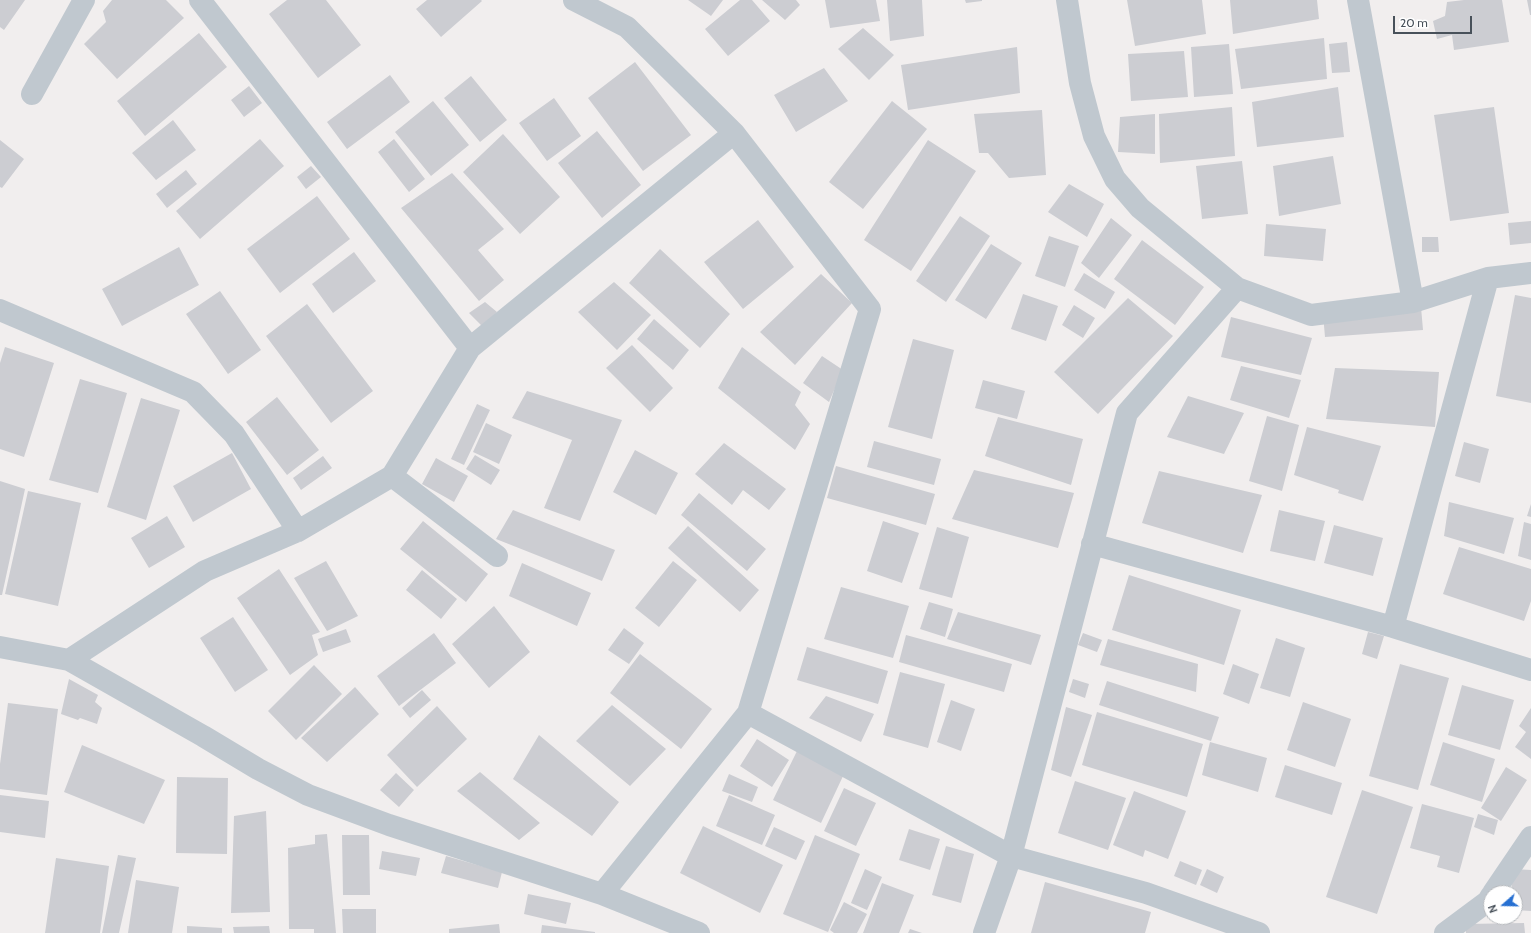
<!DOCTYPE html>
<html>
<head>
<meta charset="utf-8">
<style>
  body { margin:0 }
  #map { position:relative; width:1531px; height:933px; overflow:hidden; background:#f1eeee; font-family:Cabin,sans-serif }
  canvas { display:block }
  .north { position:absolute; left:1483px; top:885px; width:40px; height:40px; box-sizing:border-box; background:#fff; border:1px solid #b6b9bd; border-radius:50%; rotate:250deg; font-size:11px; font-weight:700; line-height:16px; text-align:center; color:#48515a }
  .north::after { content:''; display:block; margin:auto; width:14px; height:18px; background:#2770d2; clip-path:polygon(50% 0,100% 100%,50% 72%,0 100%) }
  .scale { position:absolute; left:1393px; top:16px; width:79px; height:18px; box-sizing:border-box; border:2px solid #48515a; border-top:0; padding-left:5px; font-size:12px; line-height:14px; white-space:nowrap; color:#48515a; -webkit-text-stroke:3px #fff; paint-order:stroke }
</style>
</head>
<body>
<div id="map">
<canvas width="1531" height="933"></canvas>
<div class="north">N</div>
<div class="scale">20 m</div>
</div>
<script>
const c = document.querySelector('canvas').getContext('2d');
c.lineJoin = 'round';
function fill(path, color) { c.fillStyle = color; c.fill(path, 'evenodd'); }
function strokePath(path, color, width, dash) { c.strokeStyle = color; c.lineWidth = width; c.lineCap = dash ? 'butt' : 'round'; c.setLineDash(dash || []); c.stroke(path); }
fill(new Path2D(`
  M0,0H25L4,30L0,27Z
  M112,0H166L184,18L117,79L84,44L106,22L103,11Z
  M287,0H326L361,45L318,78L269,14Z
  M427,0H481L482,1L441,37L416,9Z
  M688,0H723L711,16Z
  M740,0H752L770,21L728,56L705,29Z
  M762,0H796L800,5L785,20Z
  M825,0H876L880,21L830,28Z
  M887,0H922L924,36L890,41Z
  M965,0H982V1L966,3Z
  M1127,0H1202L1206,34L1135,46Z
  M1230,0H1317L1319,19L1233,34Z
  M1464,0H1502L1509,42L1454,50L1452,35L1437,39L1433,21L1445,16L1447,2Z
  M1527,0H1531V15H1530Z
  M863,28L894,55L869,80L838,49Z
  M199,33L227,67L145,136L117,101Z
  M1324,38L1327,79L1241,89L1235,49Z
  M1347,42L1350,72L1332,73L1329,44Z
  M1229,44L1233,94L1194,97L1191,47Z
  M1017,47L1020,93L908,110L901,65Z
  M1184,51L1188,97L1131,101L1128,54Z
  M635,62L691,135L643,171L588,98Z
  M824,68L848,101L796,132L774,95Z
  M390,75L410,102L347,149L327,122Z
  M471,76L507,120L480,142L444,98Z
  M249,86L262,103L244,117L231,100Z
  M1338,87L1344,137L1257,147L1252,102Z
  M554,98L581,136L547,161L519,123Z
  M433,101L469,145L431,176L395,132Z
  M892,101L927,129L863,209L829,182Z
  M1232,107L1235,156L1160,163L1159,114Z
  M1494,107L1509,213L1450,221L1434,115Z
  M1042,110L1046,175L1009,178L988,153H979L974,114Z
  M1155,114V154L1118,152L1120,117Z
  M173,120L196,150L156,180L132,153Z
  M597,131L641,185L602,218L558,163Z
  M503,134L560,197L520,234L463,172Z
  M260,139L284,166L200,239L176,211Z
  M394,139L425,179L409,192L378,152Z
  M0,140L24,159L2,188L0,187Z
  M928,140L976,171L911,271L864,240Z
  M1333,156L1341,204L1279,216L1273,166Z
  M1242,161L1248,214L1202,219L1196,166Z
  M311,166L321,177L306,189L297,177Z
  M186,170L197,184L167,208L156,194Z
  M452,173L504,229L478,250L504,280L479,301L401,208Z
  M1069,184L1104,204L1087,237L1048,212Z
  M317,196L350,239L280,293L247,249Z
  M960,216L990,236L946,302L916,281Z
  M1111,218L1132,235L1099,278L1081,263Z
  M758,220L794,267L743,309L704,262Z
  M1531,221V243L1510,245L1508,223Z
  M1266,224L1326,229L1323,261L1264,256Z
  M1049,236L1079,246L1065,287L1035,276Z
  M1422,237H1438L1439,252H1422Z
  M1142,240L1204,287L1175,325L1114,279Z
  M991,244L1022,263L986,319L955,300Z
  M179,247L199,285L122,326L102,289Z
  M660,249L730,314L700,348L629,283Z
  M354,252L376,281L333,313L312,284Z
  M1084,273L1115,292L1105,309L1074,290Z
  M821,274L852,303L795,365L760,332Z
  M614,282L651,315L617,350L578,312Z
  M220,291L261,350L228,374L186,314Z
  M1023,294L1058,306L1046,341L1011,329Z
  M1515,295L1531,298V403L1496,396Z
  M1128,298L1173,336L1098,414L1054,372Z
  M485,302L497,312L483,327L469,313Z
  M307,304L373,391L331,423L266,336Z
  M1074,305L1095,318L1083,338L1062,325Z
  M1421,307L1423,330L1325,337L1323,314Z
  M1231,317L1312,338L1301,375L1221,357Z
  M654,319L689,350L673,370L637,339Z
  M913,339L954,350L932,439L888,427Z
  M632,345L673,388L650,412L606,368Z
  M5,347L54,363L24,457L0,449V363Z
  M742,347L801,392L795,405L810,424L795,450L718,388Z
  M822,356L843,370L829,402L803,383Z
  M1241,366L1301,380L1289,418L1230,400Z
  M1335,368L1439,372L1435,427L1326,419Z
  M80,379L127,393L98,493L49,480Z
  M983,380L1025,391L1017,419L975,408Z
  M527,391L622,420L580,521L544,508L572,440L512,418Z
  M1188,396L1244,413L1224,454L1167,437Z
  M277,397L319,450L287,475L246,422Z
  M141,398L180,410L146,520L107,507Z
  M477,404L490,410L464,465L451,459Z
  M1267,416L1299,425L1282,491L1249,481Z
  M998,417L1083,439L1071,485L985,456Z
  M486,423L512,435L499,464L473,452Z
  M1307,427L1381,446L1363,501L1338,493L1339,490L1294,475Z
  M874,441L941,459L934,485L867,467Z
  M1464,442L1489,449L1480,483L1455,476Z
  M724,443L786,489L769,510L743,490L732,505L695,474Z
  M635,450L678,473L656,515L613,492Z
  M232,453L251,489L193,522L173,486Z
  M475,455L500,470L491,485L466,469Z
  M323,456L332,468L301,490L293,478Z
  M436,458L468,476L454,502L422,484Z
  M836,466L935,494L926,525L827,498Z
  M974,470L1074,493L1058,548L952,519Z
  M1159,471L1262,495L1243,553L1142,523Z
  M0,481L25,489L2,595H0Z
  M28,491L81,503L58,606L5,594Z
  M699,493L766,549L747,571L681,515Z
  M1449,502L1514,518L1504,554L1444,536Z
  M1531,504V517L1527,516Z
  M513,510L615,550L602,581L496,539Z
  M1279,510L1325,521L1315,561L1270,551Z
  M167,516L185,547L149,568L131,538Z
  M423,521L488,574L466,602L400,549Z
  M883,521L919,533L902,583L867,571Z
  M1524,522L1531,524V560L1518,556Z
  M1334,525L1383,538L1373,576L1324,563Z
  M688,526L759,590L740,612L668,548Z
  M937,527L969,537L952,598L919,589Z
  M1459,547L1531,569V601L1524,621L1443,594Z
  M326,561L358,616L327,631L294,578Z
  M673,561L697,580L659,627L635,608Z
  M522,563L591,593L577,626L509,596Z
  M279,569L320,632L312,635L318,655L290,675L237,598Z
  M422,570L457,599L441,619L406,590Z
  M1129,575L1241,610L1224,665L1112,630Z
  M841,587L909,606L893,658L824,639Z
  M929,602L953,609L945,637L920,629Z
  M494,606L530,652L489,688L452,644Z
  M958,612L1041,635L1031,665L947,639Z
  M233,617L268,670L235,692L200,638Z
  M624,628L644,643L629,664L608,650Z
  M346,629L351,642L323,652L318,639Z
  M1368,632L1384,636L1377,659L1362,654Z
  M434,633L456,663L399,706L377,676Z
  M1083,633L1102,640L1097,652L1078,645Z
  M906,635L1012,664L1004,692L899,662Z
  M1276,638L1305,648L1290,697L1260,688Z
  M1108,639L1198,664L1196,692L1100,665Z
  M807,647L888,671L878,704L797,680Z
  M640,654L712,709L681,749L610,693Z
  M1233,664L1259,674L1249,704L1223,694Z
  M1400,664L1449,678L1418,790L1369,776Z
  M314,665L342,694L296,740L268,711Z
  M900,672L945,684L928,748L883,735Z
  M69,679L98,695L95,702L102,708L97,724L80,718L78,720L61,714Z
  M1073,679L1089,684L1085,698L1069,692Z
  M1107,681L1219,717L1211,741L1099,705Z
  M1462,685L1514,700L1500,750L1448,735Z
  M355,687L379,714L327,762L301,738Z
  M422,690L431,700L410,718L402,708Z
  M826,696L874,714L861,742L809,718Z
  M951,700L975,709L961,751L937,742Z
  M1303,702L1351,719L1335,767L1287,750Z
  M8,703L58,709L47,795L0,789V764Z
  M612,705L666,749L630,786L576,741Z
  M437,706L467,739L417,787L387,755Z
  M1066,707L1092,715L1071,777L1051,770Z
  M1531,708V759L1515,747L1526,732L1519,726Z
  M1097,712L1203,744L1187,797L1082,765Z
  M539,735L619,802L592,836L513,779Z
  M757,739L789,760L772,787L740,766Z
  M1210,742L1267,758L1258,792L1202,775Z
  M1443,742L1495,759L1482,802L1430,785Z
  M82,745L165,780L144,824L64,792Z
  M797,751L844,774L821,823L773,800Z
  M1285,765L1342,783L1332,815L1275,797Z
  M1506,767L1527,780L1501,821L1481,808Z
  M480,772L540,823L519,840L457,791Z
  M396,773L414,790L399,807L380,790Z
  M729,774L758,787L752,802L722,791Z
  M177,777L228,778L227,854L176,853Z
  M1075,781L1126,798L1108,850L1058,833Z
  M844,788L876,803L856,846L824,831Z
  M1362,790L1413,807L1377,914L1326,897Z
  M1134,791L1186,811L1168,859L1145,850L1143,857L1113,845Z
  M0,795L49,801L45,838L0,832Z
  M729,795L775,815L762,845L716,826Z
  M1422,804L1474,818L1459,873L1437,867L1440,856L1410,848Z
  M266,811L270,912L231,913L234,816Z
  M1478,814L1498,820L1494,835L1474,827Z
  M703,826L783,865L760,913L680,873Z
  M774,827L805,841L796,860L765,846Z
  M909,829L940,839L930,870L899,860Z
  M327,834L336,933H314V929H289L288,848L315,844V835Z
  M342,835H369L370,895H343Z
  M815,835L860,854L828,932L783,914Z
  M946,846L974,854L961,903L932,895Z
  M382,851L420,858L416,876L379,869Z
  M118,855L136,858L119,933H102Z
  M446,856L502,872L498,888L441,873Z
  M56,858L109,866L100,933H45Z
  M1180,861L1202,870L1196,885L1174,876Z
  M865,869L882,877L867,910L851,903Z
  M1207,869L1224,877L1217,893L1200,885Z
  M1513,869L1531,870V911L1515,910V893H1511Z
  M136,880L179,887L172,933H128Z
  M1045,882L1151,912L1145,933H1031Z
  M882,883L914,895L899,933H863Z
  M528,894L571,903L566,924L524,914Z
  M844,902L867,914L857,933H834L830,930Z
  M342,909H376V933H343Z
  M1524,923L1525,933H1466V924Z
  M499,924L500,933H449V929Z
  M542,925L595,932V933H541Z
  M187,926L222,928V933H187Z
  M269,926L270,933H234L233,927Z
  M910,929L922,933H908Z`), '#cccdd2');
strokePath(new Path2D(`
  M200,0L470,348
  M574,0L627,27L734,133L870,309L748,713L602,894
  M1067,0L1080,83L1094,136L1115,179L1140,208L1237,288L1311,315L1413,302L1488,278L1531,273
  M1358,0L1413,302
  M32,94L84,0
  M0,310L193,392L234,434L298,531
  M392,476L497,556
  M1092,544L1393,627L1531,670
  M1393,627L1488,278
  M0,647L69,660L203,736L258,769L308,795L389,825L602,894L699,933
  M69,660L205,571L298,531L392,476L470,348L734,133
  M748,713L1011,856L1146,893L1259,933
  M1493,893L1531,837
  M984,933L1011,856L1127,413L1237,288
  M1445,933L1488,901L1491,896`), '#c0c8cf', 22);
</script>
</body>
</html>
